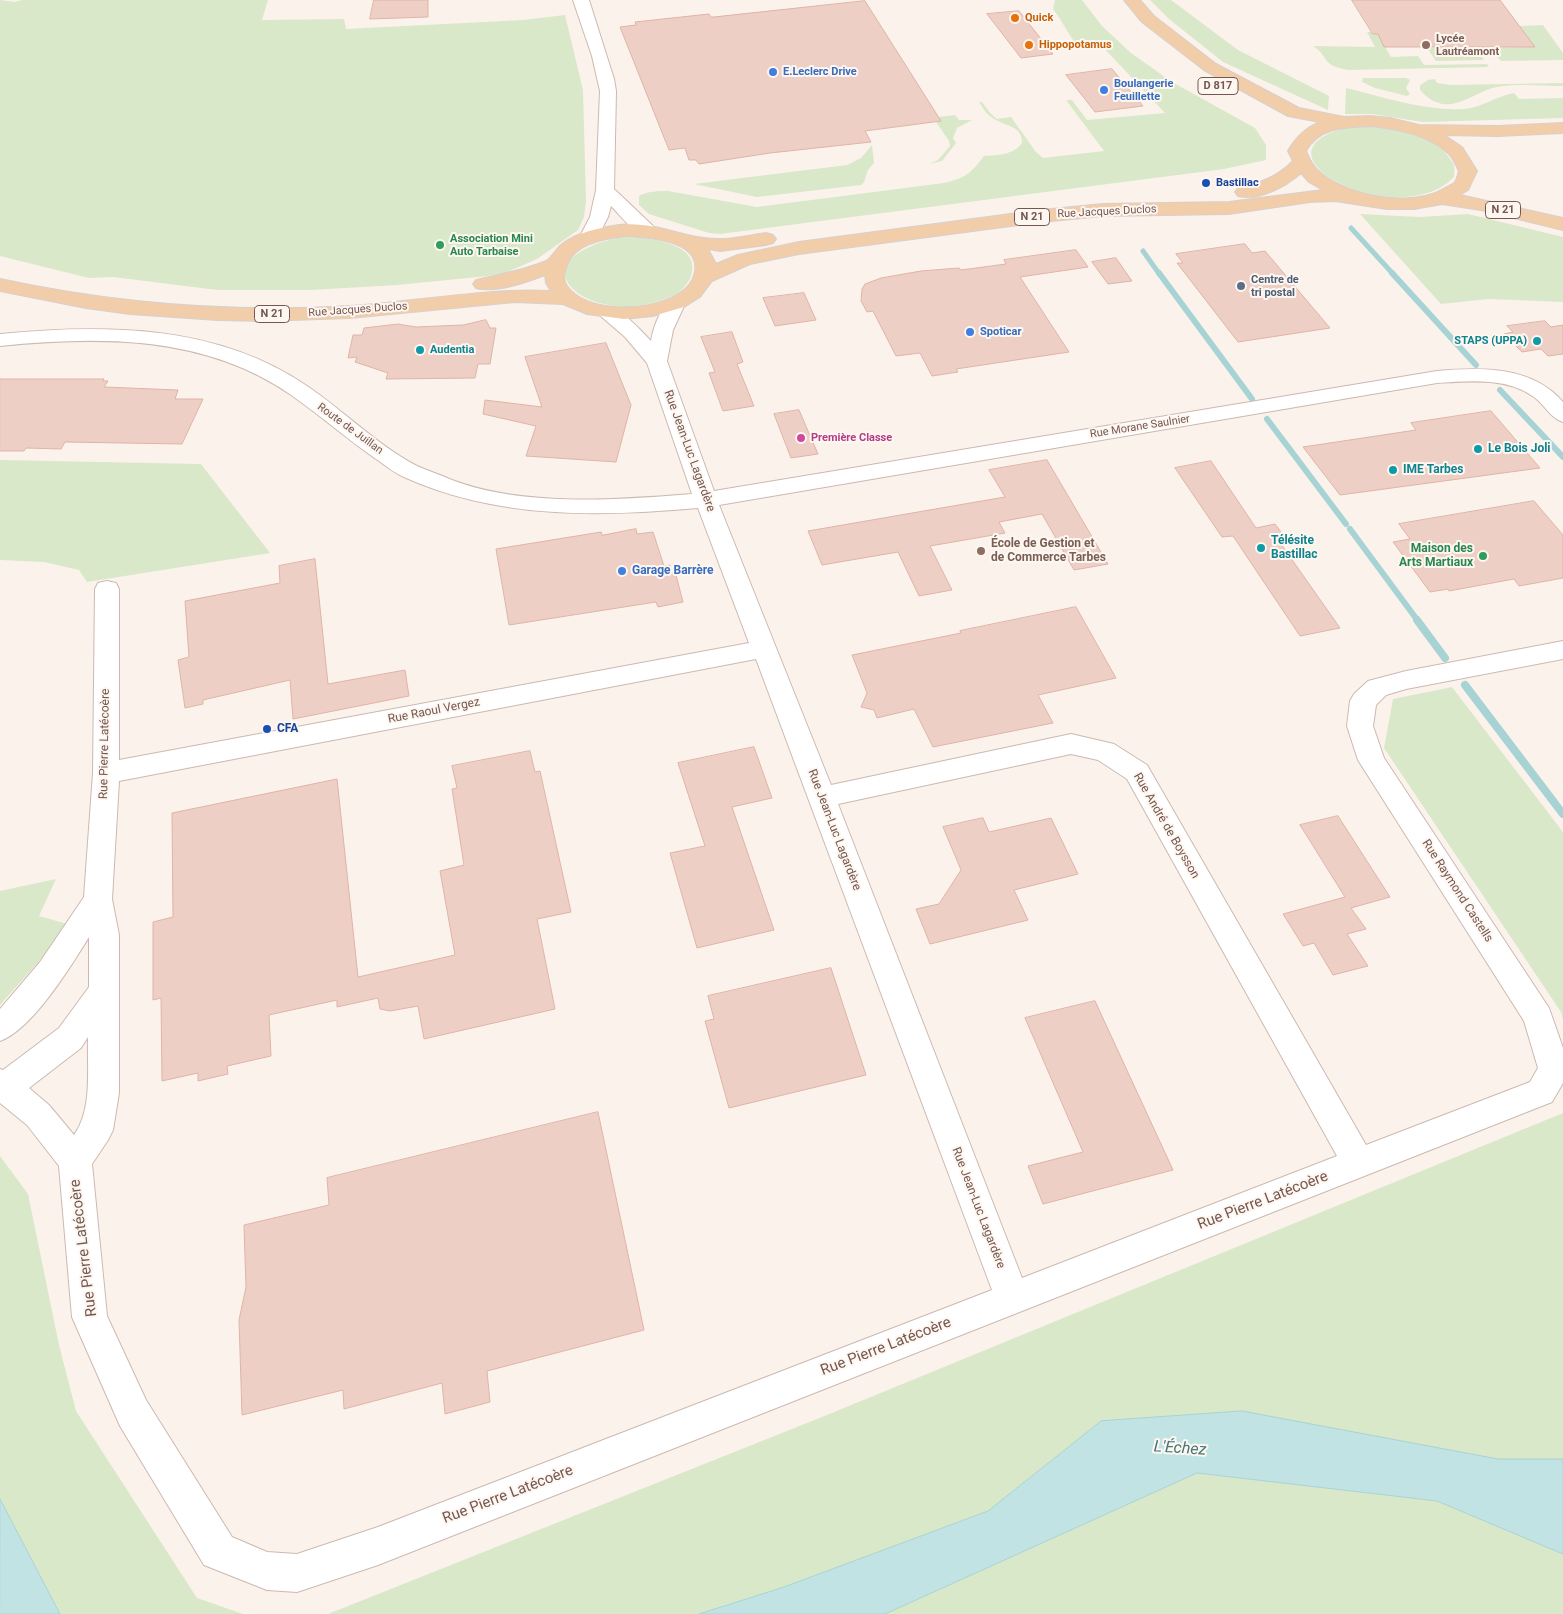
<!DOCTYPE html>
<html>
<head>
<meta charset="utf-8">
<style>
  body { margin:0 }
  canvas { display:block; background:#fbf2eb }
</style>
</head>
<body>
<canvas width="1563" height="1614"></canvas>
<script>
const c = document.querySelector('canvas').getContext('2d');
c.lineJoin = 'round';
function fill(path, color) { c.fillStyle = color; c.fill(path, 'evenodd'); }
function strokePath(path, color, width, dash) { c.strokeStyle = color; c.lineWidth = width; c.lineCap = dash ? 'butt' : 'round'; c.setLineDash(dash || []); c.stroke(path); }
function drawText(font, color, halo, rows, align = 'center') {
  c.font = font + ' Roboto,sans-serif'; c.lineWidth = 4; c.setLineDash([]); c.textBaseline = 'middle'; c.strokeStyle = halo; c.fillStyle = color; for (const [text, x, y, turn = 0] of rows) {
    c.save(); c.translate(x, y); c.rotate((+turn || 0) * Math.PI / 180); c.textAlign = isNaN(turn) ? turn : align; if (halo) c.strokeText(text, 0, 0); c.fillText(text, 0, 0); c.restore();
  }
}
fill(new Path2D(`
  M0,0L15,2L22,0H268L262,20L344,19L346,29L523,20L565,15L583,90L586,201L584,217L578,230L537,259L505,273L488,276L397,285L311,290H217L113,277L89,278L0,256Z
  M1055,0H1082L1102,26L1131,53L1172,82L1255,128L1266,145V160L1224,169L720,234L709,233L649,214L639,205V196C648,191 658,191 668,191L757,207L944,183C966,178 971,173 984,156C999,155 1013,155 1022,143C1023,127 1007,126 996,120C988,116 983,109 979,102H982L990,113L997,119L1011,117L1036,152L1043,158L1104,151L1066,100H1072L1087,120L1165,113L1102,46L1076,44C1067,32 1062,21 1053,9Z
  M1150,0H1171L1238,50L1329,96L1328,110L1223,62L1169,19Z
  M1543,25L1563,53V60L1501,61L1489,48L1534,47L1519,26Z
  M1367,32H1372L1373,34H1389L1381,40L1391,57L1418,56L1424,65L1487,64L1489,67L1348,70C1320,65 1330,57 1313,46L1375,47Z
  M1427,48H1475L1484,60L1436,61Z
  M1363,78H1406L1410,80L1406,88L1410,94L1407,96L1375,88L1362,82Z
  M1435,79L1437,83L1451,85L1563,83V86C1542,86 1518,83 1497,87C1469,93 1448,121 1420,90V85L1428,80Z
  M1346,88C1383,97 1425,111 1463,109C1482,108 1496,96 1514,93L1519,99L1563,98V118L1423,122L1372,114H1345Z
  M955,115L959,120H972L957,128L953,138L956,143L942,161L929,164L938,160L950,146L949,141L936,122L941,121L938,117Z
  M1350,127C1380,126 1428,130 1448,156C1450,159 1453,162 1454,166C1455,169 1454,174 1454,177C1399,235 1238,152 1350,127Z
  M872,145L874,163L868,170L864,182L861,185L757,197L694,184L847,165L861,158Z
  M1360,214L1420,217L1468,214L1563,237V302L1488,299L1441,304Z
  M622,237C643,237 703,241 691,276C688,284 682,291 674,295C594,334 504,261 622,237Z
  M0,460L201,464L270,553L87,582L79,570L44,562L0,560Z
  M1452,687L1563,832V1020L1561,1012L1384,748L1393,699Z
  M56,879L39,916L71,925L0,1005V891Z
  M1563,1113V1459H1498L1101,1421L988,1511L784,1587L699,1614H328L822,1417Z
  M0,1156L28,1194L59,1345L76,1411L197,1598L243,1614H60L0,1499Z
  M1197,1473L1437,1501L1563,1554V1614H885Z`), '#dae8ca');
const water = new Path2D(`
  M1242,1411L1498,1459H1563V1554L1437,1501L1197,1473L885,1614H699L784,1587L988,1511L1101,1421Z
  M0,1499L60,1614H0Z`);
fill(water, '#c1e3e3');
strokePath(water, '#a8d3d4', 1);
strokePath(new Path2D(`
  M1351,228L1394,275
  M1143,251L1160,275`), '#a8d3d4', 5);
strokePath(new Path2D(`
  M1159,273L1252,399
  M1392,273L1476,365
  M1500,390L1563,457
  M1267,419L1346,524
  M1350,529L1418,621`), '#a8d3d4', 6);
strokePath(new Path2D(`
  M1417,620L1445,658
  M1465,685L1563,814`), '#a8d3d4', 8);
const building = new Path2D(`
  M374,0H428V17L370,19Z
  M1352,0H1500L1535,47H1384L1378,34H1373Z
  M865,1L941,121L865,131L871,142L770,153L699,164L696,160H689L685,148L669,150L620,27L636,25L635,22L709,14L711,17Z
  M1019,11L1053,54L1021,58L987,14Z
  M1112,69L1143,106L1095,112L1066,75Z
  M1245,244L1252,253L1265,251L1330,328L1238,342L1177,263H1183L1176,254Z
  M1076,250L1088,267L1020,277L1069,352L956,369L958,372L932,376L920,353L896,356L873,311L867,312L861,301L862,289L865,284L881,278L921,271L959,268L961,270L1006,264L1004,260Z
  M1116,258L1132,281L1108,284L1092,262Z
  M804,293L816,320L775,326L763,298Z
  M486,320L490,328H496L490,364H478L475,378L386,379L388,373L355,362L357,357L348,358L353,335H362L364,328L398,324L416,327L463,325Z
  M1545,321L1551,327L1563,325V354L1548,356L1541,349L1522,352L1504,334L1513,332L1507,326Z
  M732,332L743,362L737,364L754,406L723,411L709,373L715,372L701,337Z
  M606,343L631,405L616,462L526,456L536,426L483,414L485,400L542,407L525,357Z
  M0,379H104L103,381H108L104,387L178,390L175,399H203L182,444L65,442L61,449L26,448L24,451H0Z
  M799,410L818,454L791,458L774,414Z
  M1491,411L1540,468L1340,495L1303,447L1416,430L1411,423Z
  M1047,460L1108,564L1074,570L1042,514L999,522L1005,533L930,546L952,590L919,596L898,552L822,565L808,531L1005,497L989,470Z
  M1211,461L1256,528L1275,524L1289,543L1281,544L1340,628L1300,636L1233,536L1222,537L1175,468Z
  M1534,501L1563,535V578L1519,586L1514,579L1449,591L1448,589L1430,592L1393,542L1410,539L1399,524Z
  M636,529L637,534L653,532L664,566L670,565L673,576L676,575L683,602L658,607L656,602L509,625L496,549L601,532L602,535Z
  M315,559L328,684L405,670L409,696L293,719L290,680L203,700V704L185,708L178,660L189,657L185,601L280,583L279,566Z
  M1076,607L1116,678L1038,695L1053,723L933,747L914,709L877,718L874,710L861,707L867,693L852,655L961,633L960,631Z
  M754,747L772,798L732,807L774,930L697,948L670,853L705,846L678,763Z
  M530,751L535,772L540,771L571,912L537,919L555,1009L424,1039L418,1006L390,1011L380,1009L378,998L337,1007V1000L269,1015L271,1056L227,1066L228,1074L198,1081V1073L162,1081L161,998L153,1000V922L173,917L172,813L337,779L358,977L455,955L440,871L464,865L452,789L457,788L452,766Z
  M1338,816L1390,897L1351,908L1366,929L1347,934L1368,966L1333,975L1314,943L1303,946L1283,914L1345,897L1300,825Z
  M983,818L989,832L1051,818L1078,874L1014,890L1028,920L930,944L916,909L939,904L961,870L943,827Z
  M831,968L866,1075L729,1108L705,1021L714,1019L708,996Z
  M1095,1001L1173,1170L1043,1204L1028,1166L1083,1152L1025,1018Z
  M598,1112L644,1330L487,1371L490,1402L445,1414L442,1383L344,1409L343,1390L242,1415L239,1320L246,1287L244,1225L329,1205L327,1178Z`);
fill(building, '#eecfc5');
strokePath(building, '#dfb4a7', 1);
const minor = new Path2D(`
  M573,0H589L614,79L616,91L614,189L653,226L655,230L653,234C636,238 622,217 611,206L608,217L595,242L588,244L581,242L579,238L590,217L596,190L600,91L592,56Z
  M675,298L682,300L685,304L673,330L667,361L714,491L1437,371C1481,367 1532,366 1563,402V422C1550,418 1545,405 1534,397C1507,377 1469,381 1437,383L719,505L831,785L1071,734L1114,744L1147,765L1366,1145L1530,1082L1538,1068L1524,1021L1358,760L1347,726L1350,701L1354,694L1368,681L1406,671L1563,641V659L1406,689L1386,695L1376,705L1373,726L1384,758L1549,1008L1563,1048V1083L1552,1102L378,1565L297,1592L267,1590L204,1565L120,1426L72,1317L59,1166L27,1125L0,1103V1069L3,1070L59,1028L89,987V937C71,966 32,1030 0,1041V1009L40,962L84,897L93,773L95,589L98,583L107,581L116,583L119,589V760L749,643L698,508C598,517 497,519 404,477C394,473 385,465 376,459C347,439 320,415 291,395C205,335 100,336 0,346V334C105,324 216,324 307,386C344,411 377,445 417,466C428,471 441,475 452,480C523,507 618,500 692,494L647,363L625,337L596,312L599,308C618,303 638,328 651,341C653,327 660,312 668,300ZM756,659L992,1290L378,1527L297,1554L267,1552L232,1537L146,1400L107,1316L92,1164L108,1140L113,1130L119,1093V935L112,899L119,781ZM1071,754L1098,760L1127,779L1337,1156L1022,1278L838,804ZM88,1037C87,1068 93,1109 74,1135L49,1105L29,1088L81,1048Z`);
const major = new Path2D(`
  M1124,0H1140L1154,16L1216,64L1299,108L1344,117L1370,116L1390,118L1419,125L1498,126L1563,123V133L1498,136L1444,135L1462,147L1477,171L1468,190L1460,195L1563,218V230L1481,210L1442,204L1414,209H1387L1335,201L1310,202L1229,214L1103,216L1041,222L799,254L750,264L712,281L700,297L684,307L653,316L624,319L587,314L563,304L515,302L350,318L262,321L218,320L130,314L86,308L0,291V279C116,304 232,313 350,306C417,302 483,288 551,291L546,283L545,275C527,282 494,293 476,288L473,284L476,280C500,274 523,271 546,261C552,258 556,249 561,245C577,232 599,228 619,225C654,220 686,240 720,239C735,239 751,235 766,233L773,235L776,239L773,243L766,245L720,251L708,249L716,264L738,255L799,242L1041,210L1103,204L1229,202L1323,190L1309,182L1301,173C1285,187 1259,201 1238,196L1235,192L1238,188C1260,183 1276,178 1293,161L1288,151C1296,137 1305,128 1320,122L1288,116L1204,70L1142,22ZM1370,126C1398,129 1428,134 1449,154C1454,159 1456,166 1459,171C1458,174 1457,179 1455,182C1453,185 1448,186 1445,188C1413,208 1349,197 1321,173C1313,167 1310,160 1306,151C1319,127 1346,127 1370,126ZM626,236C648,237 700,240 695,271C693,285 683,292 671,298C644,311 587,313 567,286C563,281 564,273 566,268C573,243 604,239 626,236Z`);
strokePath(minor, '#ccb9b1', 2);
strokePath(major, '#d8d0ce', 2);
fill(minor, '#fff');
fill(major, '#f2cdaa');
for (const [x, y, r, color] of [
  [1015,18,5,"#e8710a"],
  [1029,45,5,"#e8710a"],
  [1426,45,5,"#8d6e63"],
  [773,72,5,"#3f7fe0"],
  [1104,90,5,"#3f7fe0"],
  [1206,183,5,"#1a4fb4"],
  [440,245,5,"#2e9e5b"],
  [1241,286,5,"#5c6f8a"],
  [970,332,5,"#3f7fe0"],
  [1537,341,5,"#0f9aa8"],
  [420,350,5,"#0f9aa8"],
  [801,438,5,"#d1479c"],
  [1478,449,5,"#0f9aa8"],
  [1393,470,5,"#0f9aa8"],
  [1261,548,5,"#0f9aa8"],
  [981,551,5,"#8d6e63"],
  [1483,556,5,"#2e9e5b"],
  [622,571,5,"#3f7fe0"],
  [267,729,5,"#1a4fb4"]
]) { const dot = new Path2D(); dot.arc(x, y, r, 0, 2 * Math.PI); c.fillStyle = color; c.fill(dot); strokePath(dot, '#fef7f1', 2); }
drawText('bold 11px', '#c56008', '#fef7f1', [
  ["Quick",1025,18],
  ["Hippopotamus",1039,45]
], 'left');
drawText('bold 11px', '#785e54', '#fef7f1', [
  ["Lycée",1436,39],
  ["Lautréamont",1436,52]
], 'left');
drawText('bold 11px', '#366cbe', '#fef7f1', [
  ["E.Leclerc Drive",783,72],
  ["Boulangerie",1114,84],
  ["Feuillette",1114,97],
  ["Spoticar",980,332]
], 'left');
for (const [x, y, w] of [
  [1218,86,40],
  [1503,210,35],
  [1032,217,35],
  [272,314,35]
]) { const box = new Path2D(); box.roundRect(x - w / 2, y - 8.5, w, 17, 4); c.fillStyle = '#fef7f1'; c.fill(box); strokePath(box, '#745750', 1); }
drawText('bold 11px', '#745750', null, [
  ["D 817",1218,86],
  ["N 21",1503,210],
  ["N 21",1032,217],
  ["N 21",272,314]
]);
drawText('bold 11px', '#164399', '#fef7f1', [
  ["Bastillac",1216,183]
], 'left');
drawText('11px', '#745750', '#fef7f1', [
  ["Rue Jacques Duclos",1107,212,-3],
  ["Rue Jacques Duclos",358,310,-4],
  ["Rue Morane Saulnier",1140,427,-9],
  ["Route de Juillan",350,429,36]
]);
drawText('bold 11px', '#27864d', '#fef7f1', [
  ["Association Mini",450,239],
  ["Auto Tarbaise",450,252]
], 'left');
drawText('bold 11px', '#4e5e75', '#fef7f1', [
  ["Centre de",1251,280],
  ["tri postal",1251,293]
], 'left');
drawText('bold 11px', '#0d838f', '#fef7f1', [
  ["STAPS (UPPA)",1527,341],
  ["Audentia",430,350,"left"]
], 'right');
drawText('bold 11px', '#b23c85', '#fef7f1', [
  ["Première Classe",811,438]
], 'left');
drawText('bold 12px', '#0d838f', '#fef7f1', [
  ["Le Bois Joli",1488,449],
  ["IME Tarbes",1403,470],
  ["Télésite",1271,541],
  ["Bastillac",1271,555]
], 'left');
drawText('12px', '#745750', '#fef7f1', [
  ["Rue Jean-Luc Lagardère",689,451,70],
  ["Rue Raoul Vergez",434,711,-11],
  ["Rue Pierre Latécoère",105,744,-89],
  ["Rue André de Boysson",1166,826,60],
  ["Rue Jean-Luc Lagardère",834,830,69],
  ["Rue Raymond Castells",1457,891,57],
  ["Rue Jean-Luc Lagardère",978,1208,69]
]);
drawText('bold 12px', '#785e54', '#fef7f1', [
  ["École de Gestion et",991,544],
  ["de Commerce Tarbes",991,558]
], 'left');
drawText('bold 12px', '#27864d', '#fef7f1', [
  ["Maison des",1473,549],
  ["Arts Martiaux",1473,563]
], 'right');
drawText('bold 12px', '#366cbe', '#fef7f1', [
  ["Garage Barrère",632,571]
], 'left');
drawText('bold 12px', '#164399', '#fef7f1', [
  ["CFA",277,729]
], 'left');
drawText('15px', '#745750', '#fef7f1', [
  ["Rue Pierre Latécoère",1263,1201,-21],
  ["Rue Pierre Latécoère",84,1248,-97],
  ["Rue Pierre Latécoère",886,1347,-21],
  ["Rue Pierre Latécoère",508,1495,-21]
]);
drawText('italic 16px', '#457677', '#fef7f1', [
  ["L'Échez",1180,1449,4]
]);
</script>
</body>
</html>
